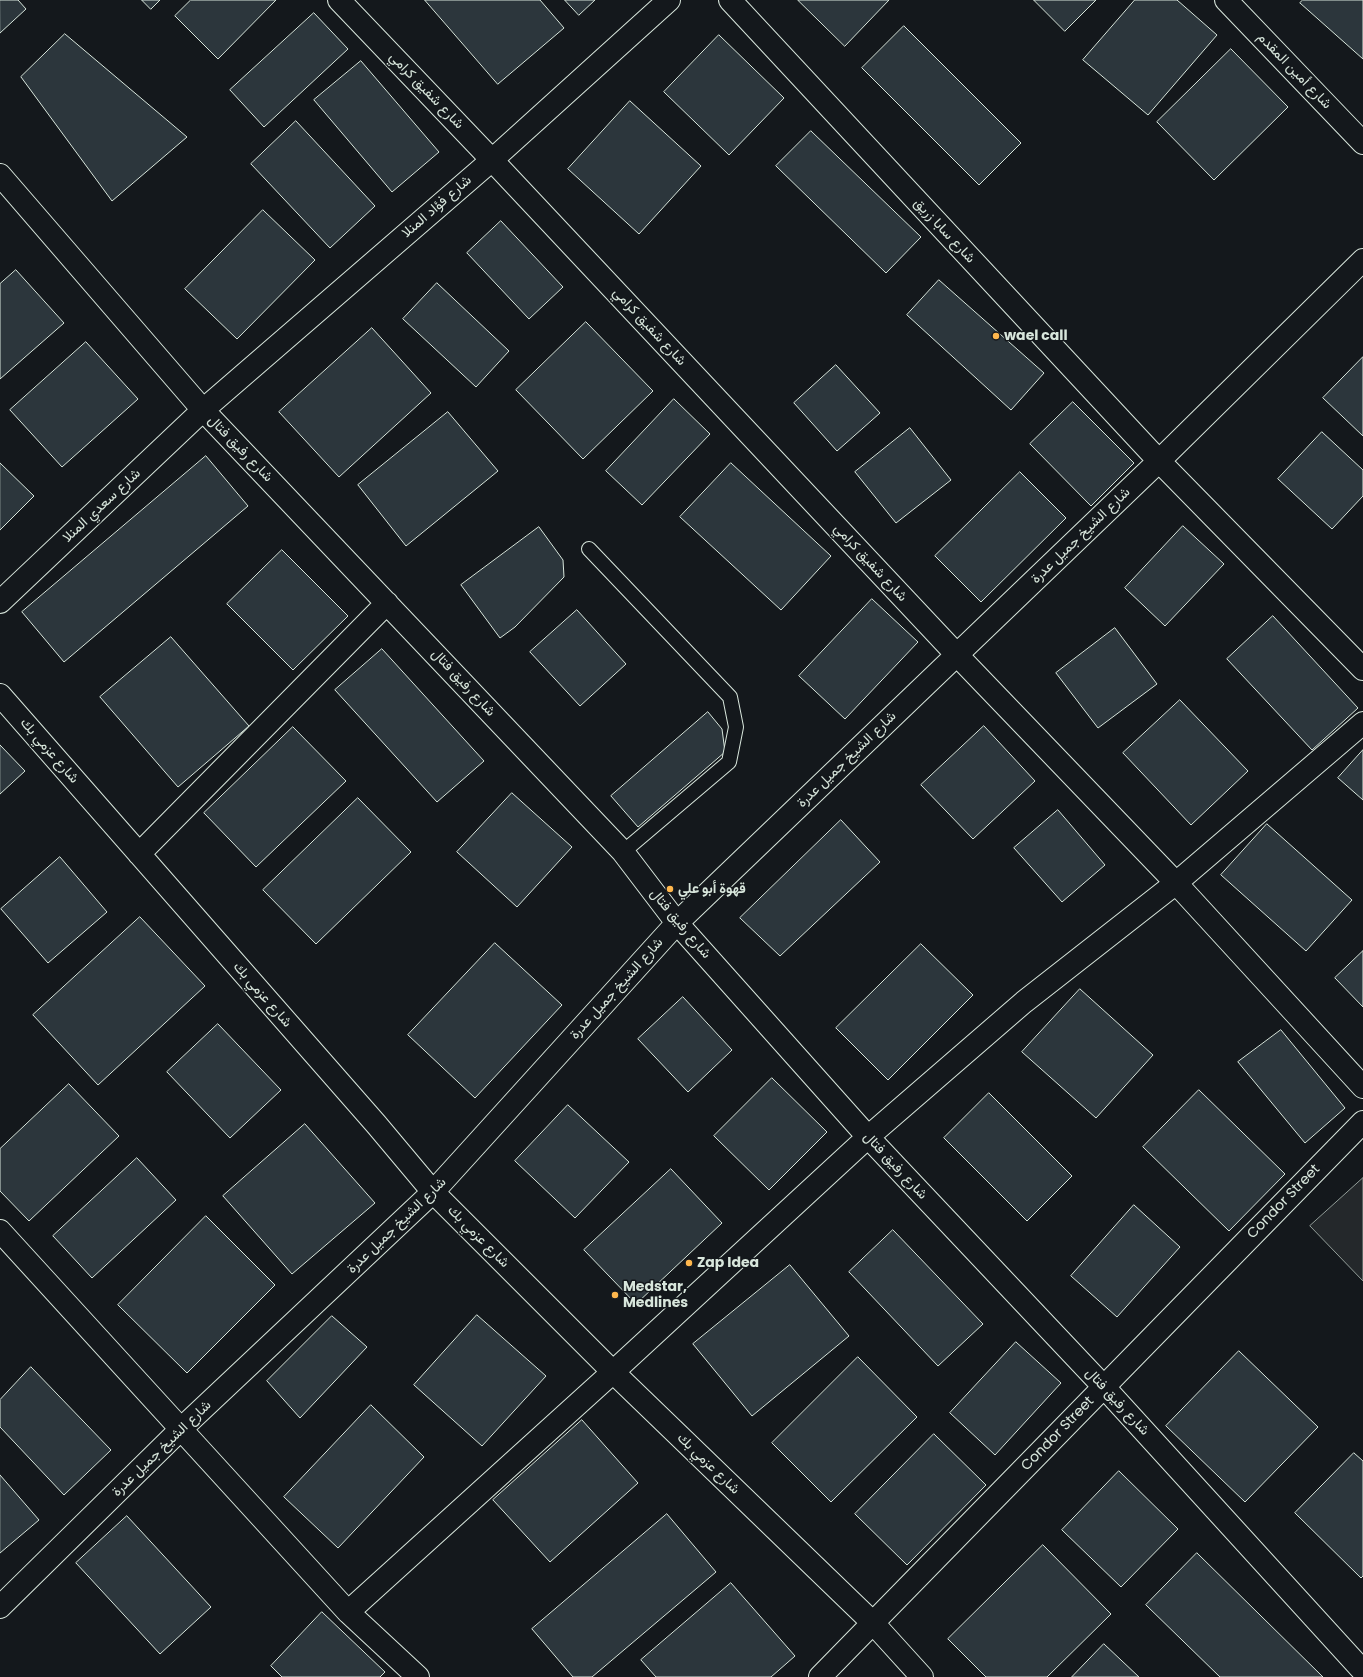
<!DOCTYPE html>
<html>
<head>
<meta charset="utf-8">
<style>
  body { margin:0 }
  canvas { display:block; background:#14181c }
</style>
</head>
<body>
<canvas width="1363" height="1677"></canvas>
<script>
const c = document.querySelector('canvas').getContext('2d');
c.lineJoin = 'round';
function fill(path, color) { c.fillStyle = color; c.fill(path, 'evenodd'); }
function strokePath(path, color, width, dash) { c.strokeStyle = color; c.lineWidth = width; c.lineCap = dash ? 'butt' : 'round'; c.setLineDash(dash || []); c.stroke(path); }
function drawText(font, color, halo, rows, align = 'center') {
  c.font = font + ' Poppins,Vazirmatn,sans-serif'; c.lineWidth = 3; c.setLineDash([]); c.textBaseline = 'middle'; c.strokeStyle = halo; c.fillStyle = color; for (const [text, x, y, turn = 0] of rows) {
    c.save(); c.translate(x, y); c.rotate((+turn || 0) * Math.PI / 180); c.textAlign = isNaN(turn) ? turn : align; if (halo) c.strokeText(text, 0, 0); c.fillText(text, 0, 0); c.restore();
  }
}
const parking = new Path2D(`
  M1363,1178V1281L1310,1226Z`);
fill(parking, '#24282b');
strokePath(parking, '#939e99', 1);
const building = new Path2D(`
  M0,0H18L26,9L0,33Z
  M142,0H160L151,9Z
  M191,0H276L218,59L175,16Z
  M425,0H540L564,28L498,84Z
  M565,0H595L579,15Z
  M798,0H889L845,46Z
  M1034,0H1096L1065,31Z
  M1135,0H1177L1217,35L1148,115L1083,60Z
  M1303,0H1363V59L1300,3Z
  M314,13L348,49L264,127L230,90Z
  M904,26L1021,143L979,185L862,68Z
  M65,34L187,137L112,201L21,77Z
  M719,35L784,98L729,155L664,92Z
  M1231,49L1288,107L1214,180L1157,122Z
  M361,61L439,152L392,192L314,100Z
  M630,101L701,166L639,234L568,169Z
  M296,121L375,206L330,248L251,164Z
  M811,131L921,237L886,273L776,166Z
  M263,210L315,260L237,339L185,289Z
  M501,221L563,287L529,319L467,253Z
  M16,270L64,323L0,379V284Z
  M939,280L1044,373L1011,410L907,315Z
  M437,283L509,351L476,387L403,319Z
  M586,322L653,391L583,459L516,390Z
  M372,328L431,393L339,477L279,412Z
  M86,342L138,399L62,467L10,410Z
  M1363,357V436L1323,398Z
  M836,365L880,413L837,451L794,403Z
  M674,399L710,434L642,505L606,471Z
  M1073,402L1134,463L1091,506L1030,444Z
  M448,412L498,471L406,546L358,485Z
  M910,428L951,480L896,523L855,472Z
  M1322,432L1363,470V496L1332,529L1278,479Z
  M206,456L248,506L64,662L22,612Z
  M0,463L34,496L0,530Z
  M731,463L831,556L781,610L680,517Z
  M1020,472L1066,518L981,602L935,556Z
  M1183,526L1224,564L1165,626L1125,588Z
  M539,527L563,560L564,577L515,627L500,638L461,585Z
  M282,550L348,616L293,670L227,604Z
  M872,599L918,642L845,719L799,676Z
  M577,610L626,664L580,706L530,652Z
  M1273,616L1358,708L1312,750L1227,659Z
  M1115,628L1157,684L1098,728L1056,673Z
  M171,637L249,726L178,787L100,697Z
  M382,649L484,761L437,802L335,690Z
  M1180,700L1248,771L1191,825L1123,753Z
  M708,712L722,729L725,752L638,827L611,796Z
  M984,726L1035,781L973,839L921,785Z
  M293,727L346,781L256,867L204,813Z
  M0,745L25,771L0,794Z
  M1363,750V800L1338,778Z
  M512,793L572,847L517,907L457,852Z
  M358,798L411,852L316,944L263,890Z
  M1058,810L1105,865L1062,902L1014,848Z
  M841,820L880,862L780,956L740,918Z
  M1267,824L1352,900L1306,951L1221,875Z
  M60,857L107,912L48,963L1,909Z
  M140,917L205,986L98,1085L33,1015Z
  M495,943L562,1005L475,1098L408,1035Z
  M921,944L973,995L888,1080L836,1028Z
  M1363,951V1007L1335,978Z
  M1080,989L1153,1055L1096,1118L1022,1052Z
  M683,997L732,1050L688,1092L638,1039Z
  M218,1024L281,1090L230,1138L167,1072Z
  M1281,1030L1345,1108L1305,1143L1238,1062Z
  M772,1078L827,1132L769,1190L714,1136Z
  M69,1084L119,1136L29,1221L0,1191V1149Z
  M1199,1090L1285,1174L1229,1231L1143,1147Z
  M989,1093L1072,1176L1027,1221L944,1138Z
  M568,1105L629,1162L575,1218L515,1161Z
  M305,1124L375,1203L292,1274L223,1196Z
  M137,1158L176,1200L92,1278L53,1236Z
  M671,1169L722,1223L636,1304L584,1250Z
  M1134,1205L1180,1247L1117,1317L1071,1276Z
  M206,1216L275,1285L187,1373L118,1305Z
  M893,1230L983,1324L938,1366L849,1272Z
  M790,1265L849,1336L752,1416L693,1344Z
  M477,1315L546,1376L482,1446L414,1385Z
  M332,1316L367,1347L300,1418L267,1381Z
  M1016,1342L1061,1383L995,1455L950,1413Z
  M1239,1351L1318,1427L1245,1502L1166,1426Z
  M858,1357L917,1417L831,1502L772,1443Z
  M31,1367L111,1450L64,1495L0,1427V1400Z
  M371,1405L424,1457L338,1548L284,1497Z
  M582,1420L638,1483L550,1562L493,1500Z
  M934,1434L986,1485L907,1565L855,1514Z
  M1354,1453L1363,1461V1576L1361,1578L1295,1513Z
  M1119,1471L1178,1529L1121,1587L1062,1530Z
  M0,1475L39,1520L0,1553Z
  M667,1514L716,1572L592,1677H573L532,1629Z
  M127,1516L211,1607L160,1654L76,1563Z
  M1043,1545L1111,1614L1047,1677H986L948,1639Z
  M1197,1553L1323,1677H1220L1146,1605Z
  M731,1583L795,1656L771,1677H656L641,1660Z
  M322,1612L385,1672L380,1677H282L271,1666Z
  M1104,1644L1139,1677H1072Z`);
fill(building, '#2c363c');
strokePath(building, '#d8e6dc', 1);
const lane = new Path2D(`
  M589,549L730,697L736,727L729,762L623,852`);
const street = new Path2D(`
  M339,0L492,160L957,655L1176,883L1363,1087
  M730,0L1159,461L1363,669
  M1226,0L1363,143
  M0,175L203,410L623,852L677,923L868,1137L1104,1387L1363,1671
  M0,602L203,410L492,160L669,0
  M0,695L376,1124L433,1192L613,1372L873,1623L922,1677
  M139,854L387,603
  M0,1231L348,1612L418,1677
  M0,1607L181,1429L433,1192L677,923L1159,461L1363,260
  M348,1612L613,1372L868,1137L1024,1002L1176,883L1363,723
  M820,1677L1363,1122`);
strokePath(lane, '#d8e6dc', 16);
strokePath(street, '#d8e6dc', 24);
strokePath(lane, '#14181c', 14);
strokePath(street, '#14181c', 22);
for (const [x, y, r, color] of [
  [996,336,4,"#ffb74d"],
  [670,889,4,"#ffb74d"],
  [689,1263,4,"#ffb74d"],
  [615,1295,4,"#ffb74d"]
]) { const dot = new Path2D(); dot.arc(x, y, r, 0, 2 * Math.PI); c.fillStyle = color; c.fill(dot); strokePath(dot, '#14181c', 1.5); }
drawText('14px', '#d8e6dc', '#14181c', [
  ["شارع أمين المقدم",1294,71,46],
  ["شارع شفيق كرامي",426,91,46],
  ["شارع فؤاد المنلا",437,207,-41],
  ["شارع سابا زريق",944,231,47],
  ["شارع شفيق كرامي",649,327,47],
  ["شارع رفيق فتال",240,449,46],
  ["شارع سعدي المنلا",102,506,-43],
  ["شارع الشيخ جميل عدرة",1081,536,-44],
  ["شارع شفيق كرامي",870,563,47],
  ["شارع رفيق فتال",463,683,47],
  ["شارع عزمي بك",49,751,49],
  ["شارع الشيخ جميل عدرة",847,760,-44],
  ["شارع رفيق فتال",680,924,50],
  ["شارع الشيخ جميل عدرة",617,989,-48],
  ["شارع عزمي بك",262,995,49],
  ["شارع رفيق فتال",895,1166,47],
  ["Condor Street",1284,1202,-46],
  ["شارع الشيخ جميل عدرة",397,1226,-44],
  ["شارع عزمي بك",478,1237,45],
  ["شارع رفيق فتال",1117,1402,47],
  ["Condor Street",1058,1434,-46],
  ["شارع الشيخ جميل عدرة",162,1449,-44],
  ["شارع عزمي بك",708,1464,44]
]);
drawText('bold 14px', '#d8e6dc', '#14181c', [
  ["wael call",1004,336],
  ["قهوة أبو علي",678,889],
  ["Zap Idea",697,1263],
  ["Medstar,",623,1287],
  ["Medlines",623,1303]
], 'left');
</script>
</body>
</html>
